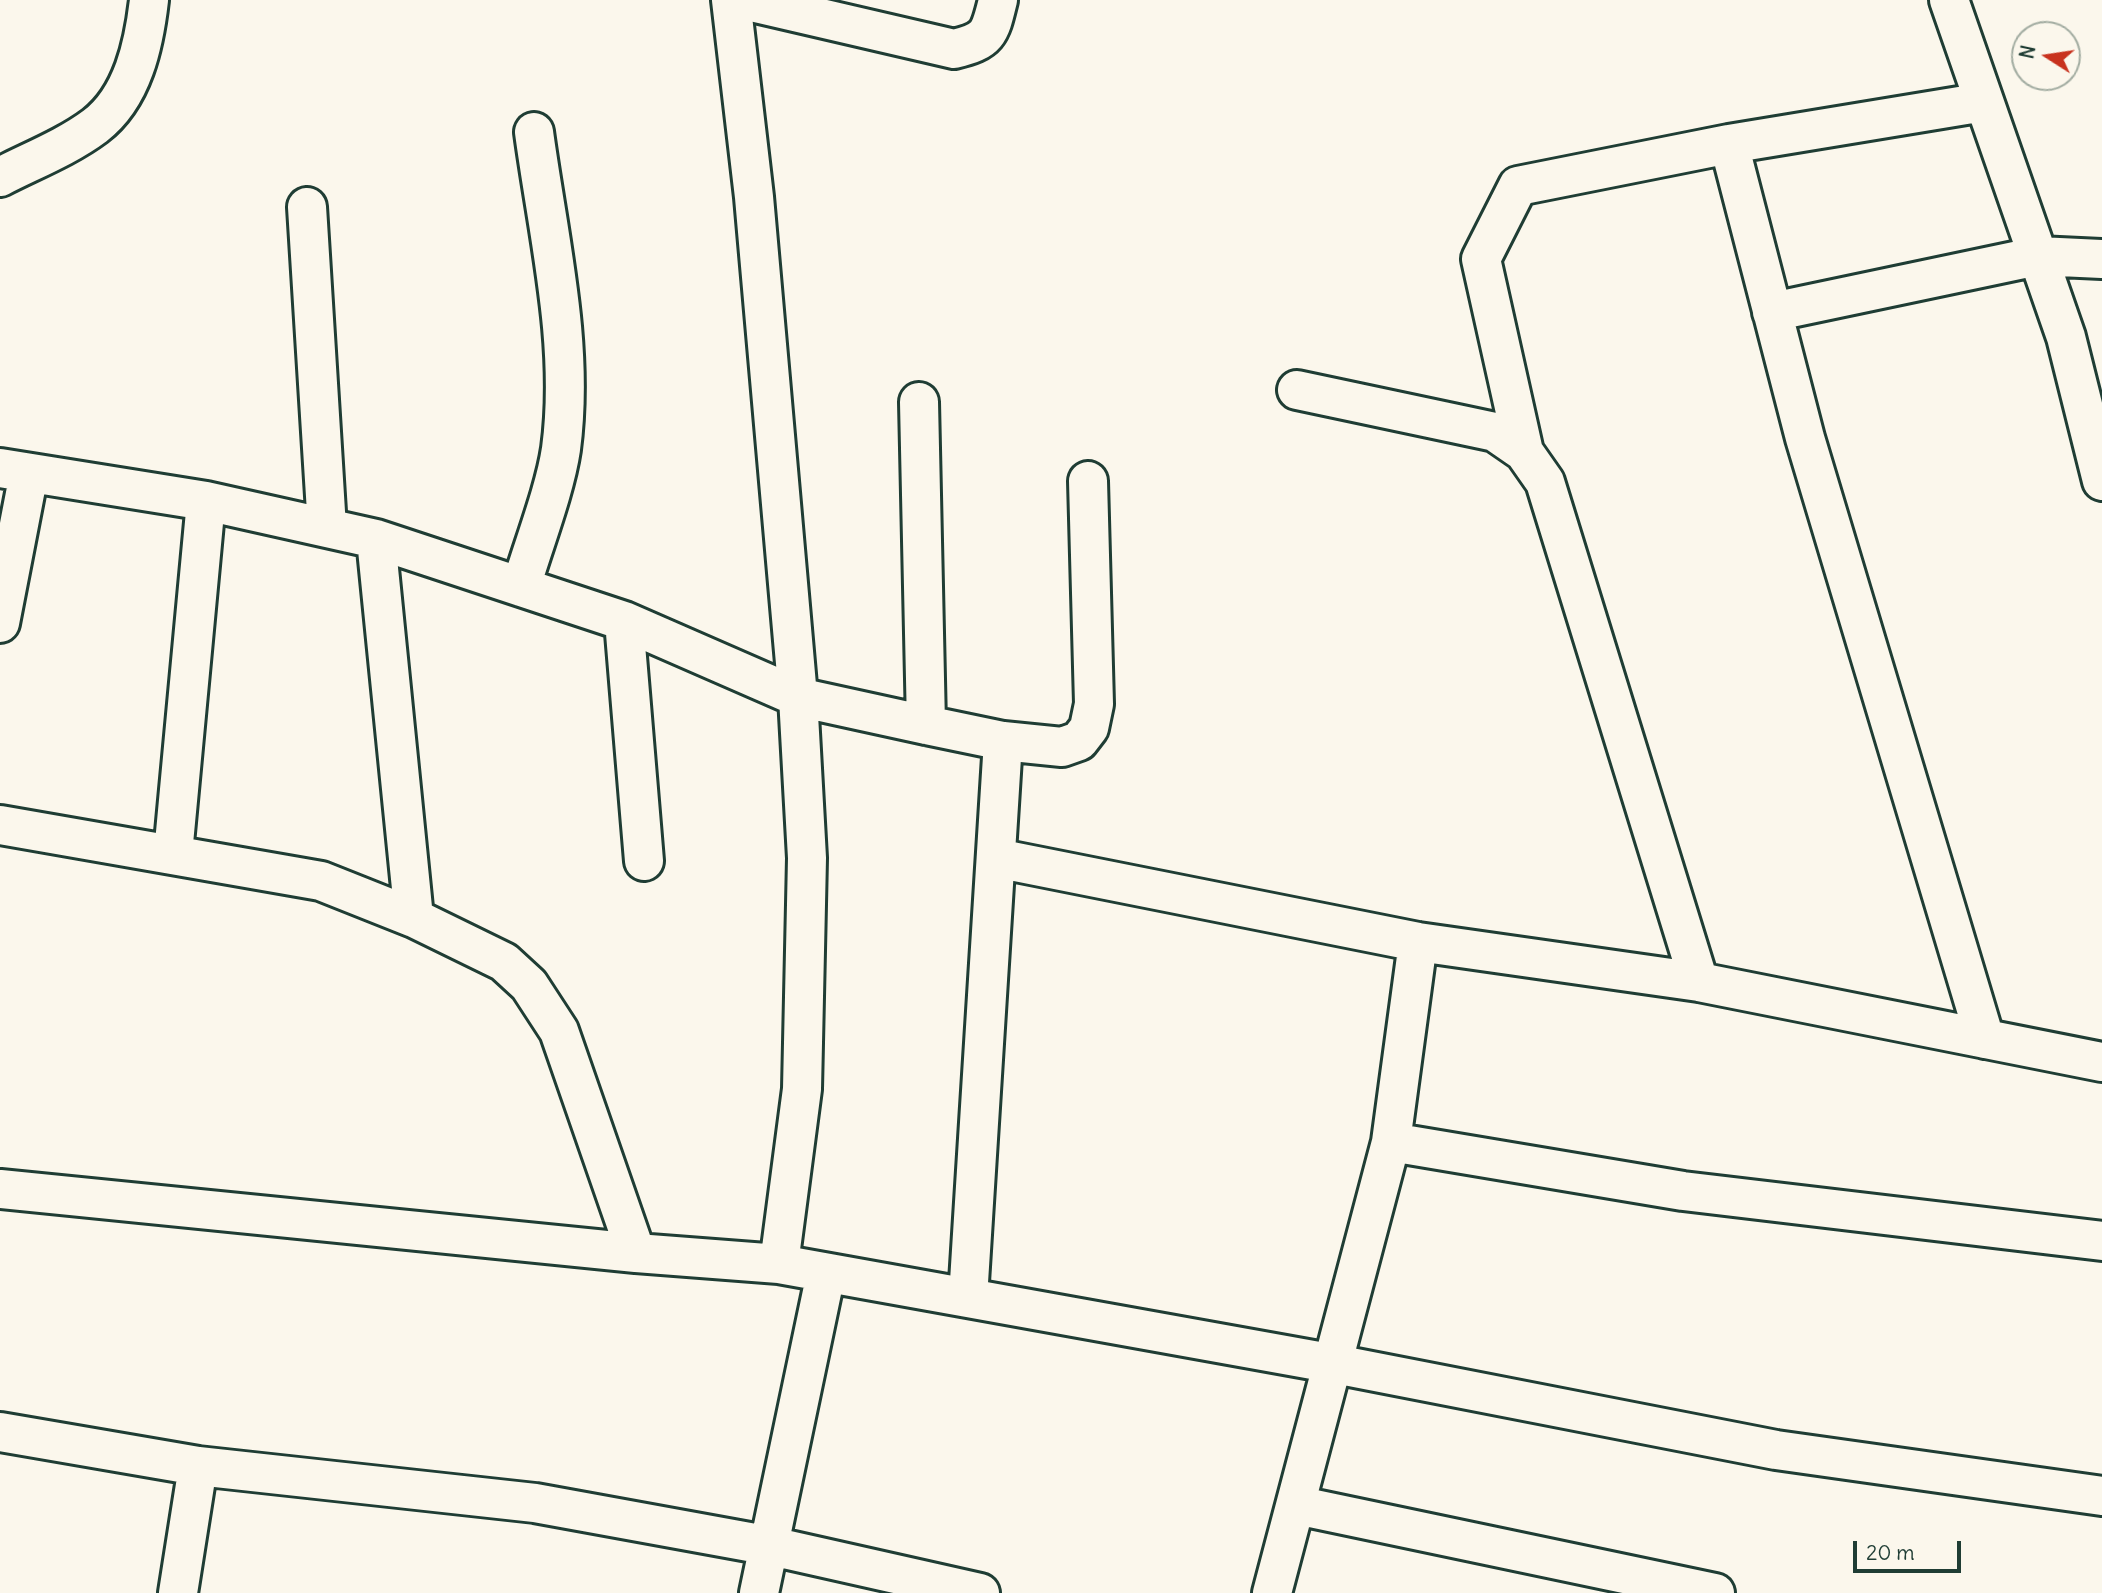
<!DOCTYPE html>
<html>
<head>
<meta charset="utf-8">
<style>
  body { margin:0 }
  #map { position:relative; width:2102px; height:1593px; overflow:hidden; background:#fbf7ec; font-family:Delius,sans-serif }
  canvas { display:block }
  .north { position:absolute; left:2011px; top:21px; width:70px; height:70px; box-sizing:border-box; background:#fbf7ec; border:2px solid #a3ada2; border-radius:50%; rotate:282deg; font-size:19px; font-weight:700; line-height:28px; text-align:center; color:#1f3d34 }
  .north::after { content:''; display:block; margin:auto; width:24px; height:32px; background:#c8321e; clip-path:polygon(50% 0,100% 100%,50% 72%,0 100%) }
  .scale { position:absolute; left:1853px; top:1541px; width:108px; height:32px; box-sizing:border-box; border:4px solid #1f3d34; border-top:0; padding-left:9px; font-size:21px; line-height:24px; white-space:nowrap; color:#1f3d34; -webkit-text-stroke:5px #fbf7ec; paint-order:stroke }
</style>
</head>
<body>
<div id="map">
<canvas width="2102" height="1593"></canvas>
<div class="north">N</div>
<div class="scale">20 m</div>
</div>
<script>
const c = document.querySelector('canvas').getContext('2d');
c.lineJoin = 'round';
function strokePath(path, color, width, dash) { c.strokeStyle = color; c.lineWidth = width; c.lineCap = dash ? 'butt' : 'round'; c.setLineDash(dash || []); c.stroke(path); }
const minor = new Path2D(`
  M731,0L754,197L798,697L807,858L802,1089L779,1264
  M743,0L954,49C989,41 990,33 998,0
  M1949,0L2066,337L2102,481
  M1729,144L1805,438L1985,1039
  M0,177C31,161 67,147 95,126C133,97 144,44 149,0
  M307,207L327,528
  M1772,312L2038,256L2102,259
  M1297,390L1495,432L1524,452L1545,482L1699,982
  M919,402L926,725
  M1524,452L1481,259L1518,186L1729,144L1984,102
  M0,468L206,501L376,539L624,621L798,697L926,725L1003,741L1062,747L1079,741L1089,728L1094,704L1088,481
  M376,539L414,918
  M521,587C533,546 555,490 561,449C575,344 548,236 534,132
  M624,621L644,861
  M0,623L29,473
  M0,825L321,881L414,918L504,962L529,985L559,1031L636,1253
  M173,854L206,501
  M996,858L1418,942L1699,982L2102,1062
  M1391,1142L1683,1191L2102,1241
  M0,1189L636,1253L779,1264L1335,1364L1776,1450L2102,1496
  M968,1298L1003,741
  M0,1432L198,1466L535,1503L771,1546L980,1593
  M1296,1505L1715,1593
  M178,1593L198,1466
  M759,1593L826,1273
  M1272,1593L1391,1142L1418,942`);
strokePath(minor, '#1f3d34', 44);
strokePath(minor, '#fbf7ec', 38);
</script>
</body>
</html>
